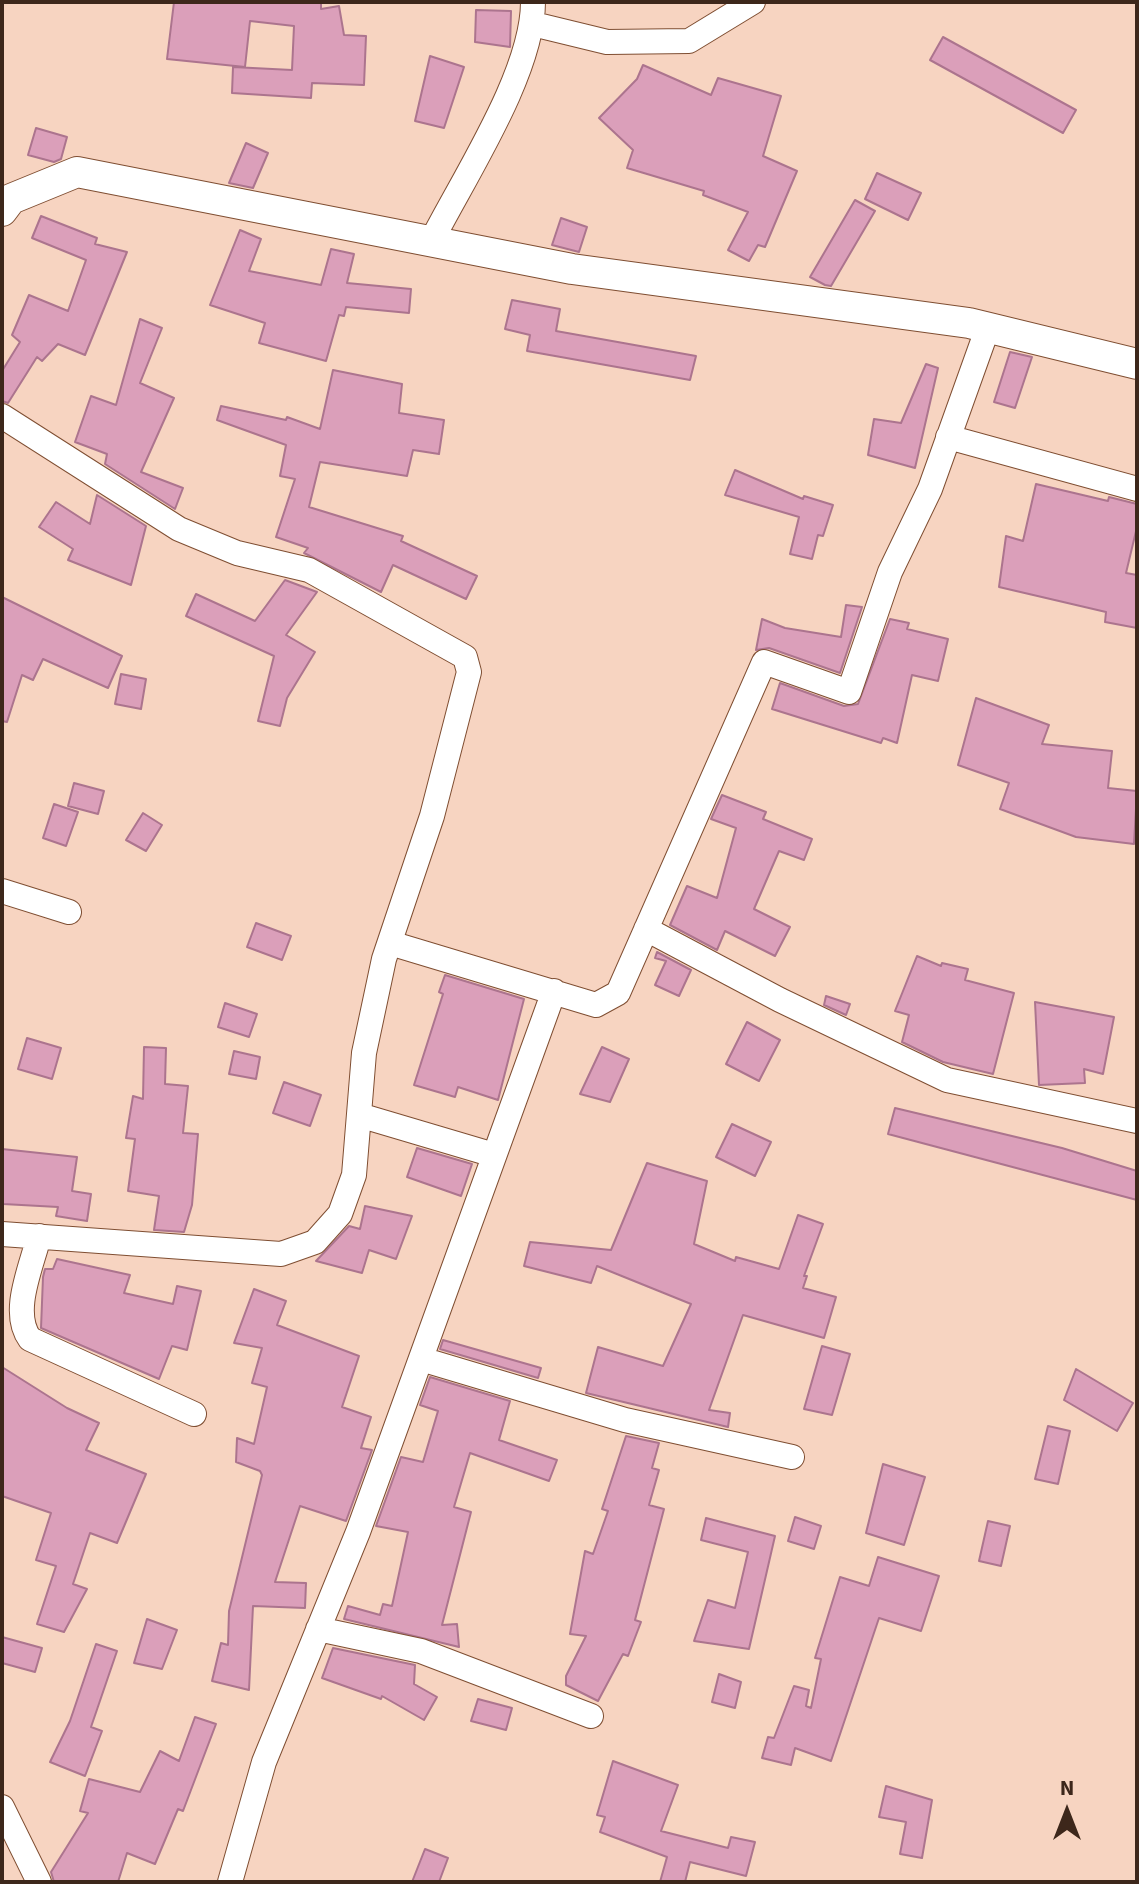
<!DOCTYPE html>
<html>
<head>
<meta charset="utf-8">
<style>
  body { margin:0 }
  #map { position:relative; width:1139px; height:1884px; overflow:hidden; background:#f7d4c1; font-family:"Source Sans 3",sans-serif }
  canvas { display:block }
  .frame { position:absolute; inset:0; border:4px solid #3d271b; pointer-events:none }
  .north { position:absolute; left:1027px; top:1772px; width:80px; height:80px; -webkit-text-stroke:6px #f7d4c1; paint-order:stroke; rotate:0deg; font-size:22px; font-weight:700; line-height:32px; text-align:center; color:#3d271b }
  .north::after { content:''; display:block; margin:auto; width:28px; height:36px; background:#3d271b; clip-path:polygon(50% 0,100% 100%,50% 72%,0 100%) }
</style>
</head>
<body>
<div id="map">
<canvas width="1139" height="1884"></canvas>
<div class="frame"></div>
<div class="north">N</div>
</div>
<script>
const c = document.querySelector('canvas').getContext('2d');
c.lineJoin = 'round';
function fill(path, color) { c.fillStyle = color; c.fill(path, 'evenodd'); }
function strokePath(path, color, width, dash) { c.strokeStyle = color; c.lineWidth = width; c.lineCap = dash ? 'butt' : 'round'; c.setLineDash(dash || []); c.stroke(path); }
const building = new Path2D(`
  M174,2H321V9L339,6L344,35L366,36L364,85L312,83L311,98L232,93L233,67L292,70L294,26L250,21L245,67L167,59Z
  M476,10L511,11L510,47L475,42Z
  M943,37L1076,110L1063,133L930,60Z
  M430,56L464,67L444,128L415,121Z
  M643,65L711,95L718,78L781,96L763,156L797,171L765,247L758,245L749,261L728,250L748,212L703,195L704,191L627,168L633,150L599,118L637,79Z
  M36,128L67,137L61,159L54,162L28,155Z
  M246,143L268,153L253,188L229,183Z
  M877,173L921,193L908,220L865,199Z
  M855,200L875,211L831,286L825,285L810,277Z
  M41,216L97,238L95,244L127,252L85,355L58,344L42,361L37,357L8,403L2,401V371L20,342L12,335L29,295L68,311L86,260L32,238Z
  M561,218L587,227L579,252L552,245Z
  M240,230L261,239L249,271L321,285L331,249L354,254L347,283L411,289L409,313L346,307L344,316L339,315L326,361L259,343L265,323L210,305Z
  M512,300L560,309L556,331L696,356L690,380L527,351L530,335L505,329Z
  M140,319L162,328L140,383L174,398L141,472L183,488L175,509L105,464L107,454L75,442L91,396L116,405Z
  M1010,352L1032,357L1015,408L994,402Z
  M926,364L938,368L915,468L868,455L874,419L901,423Z
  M333,370L402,384L399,413L444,420L439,454L413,450L407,476L320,462L309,507L403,536L401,541L477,576L466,599L393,565L381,592L304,553L308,548L276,537L295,479L280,476L286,445L217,420L221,406L286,420L287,417L320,429Z
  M735,470L803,499L804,496L833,505L823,536L818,535L812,559L790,554L799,517L725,495Z
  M1036,484L1108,501L1109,497L1137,504V527L1126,573L1137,575V628L1105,622L1106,612L999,587L1006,536L1023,541Z
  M97,495L146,526L131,585L68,560L73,549L39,527L56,502L90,524Z
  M285,580L317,592L286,635L315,652L287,698L280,726L258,721L274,656L186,616L196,594L255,621Z
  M2,597L122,656L108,688L43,659L33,680L22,675L7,722L2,721Z
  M846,605L862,607L840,673L769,648L756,650L762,619L785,628L841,637Z
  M890,619L909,623L907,629L948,639L938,681L912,675L897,743L883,738L881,743L772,709L780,683L844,706L858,704Z
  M121,674L146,679L141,709L115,704Z
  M976,698L1049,725L1042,744L1112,751L1108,788L1137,791L1134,844L1076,837L1000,809L1009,783L958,765Z
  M74,783L104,791L98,814L68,806Z
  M722,795L766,812L763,819L812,839L804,860L779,851L754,909L790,927L775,956L725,931L717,950L670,925L687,886L717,898L736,828L711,819Z
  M54,804L78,812L66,846L43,838Z
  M143,813L162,825L146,851L126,840Z
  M256,923L291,936L282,960L247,947Z
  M657,952L691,970L679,996L655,985L666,961L655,958Z
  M917,956L941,966L942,963L968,969L965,980L1014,993L993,1074L943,1062L902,1042L909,1015L895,1011Z
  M445,975L524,999L498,1100L458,1087L455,1097L414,1085L443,994L439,992Z
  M826,996L850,1004L846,1015L824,1005Z
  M1035,1002L1114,1017L1103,1074L1084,1069L1085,1083L1039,1085Z
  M225,1003L257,1014L249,1037L218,1027Z
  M747,1022L780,1040L759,1081L726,1064Z
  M27,1038L61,1048L52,1079L18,1069Z
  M144,1047L166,1048L165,1084L188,1086L183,1133L198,1134L192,1205L184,1232L154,1230L159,1196L128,1191L135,1139L126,1138L133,1096L143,1099Z
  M602,1047L629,1059L610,1102L580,1094Z
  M234,1051L260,1057L256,1079L229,1074Z
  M284,1082L321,1095L310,1126L273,1113Z
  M895,1108L1062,1148L1137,1171V1200L888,1134Z
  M732,1124L771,1142L755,1176L716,1157Z
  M417,1148L472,1164L461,1196L407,1177Z
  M2,1149L77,1157L72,1191L91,1194L87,1221L56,1216L58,1207L3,1204Z
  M647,1163L707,1181L694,1244L735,1261L736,1257L779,1269L798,1215L823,1224L804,1276H807L803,1288L836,1297L824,1338L743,1315L709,1410L730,1413L728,1427L586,1393L598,1347L663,1366L691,1304L597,1266L591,1283L524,1266L530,1242L611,1250Z
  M365,1206L412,1216L396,1259L369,1250L362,1273L316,1261L349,1226L360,1229Z
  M57,1259L130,1275L124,1293L173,1304L177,1286L201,1291L187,1350L172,1346L159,1379L41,1328L43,1277L45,1269H53Z
  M254,1289L286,1301L277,1325L359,1356L342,1407L371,1417L361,1448L372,1450L346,1521L300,1506L275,1582L306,1583L305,1608L253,1606L249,1690L212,1681L221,1643L228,1645L229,1611L262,1475L260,1471L236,1462L237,1438L254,1444L267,1387L252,1383L262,1348L234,1343Z
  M443,1340L541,1368L538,1378L440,1349Z
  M822,1346L850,1354L832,1415L804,1409Z
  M2,1367L67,1408L99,1423L86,1450L146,1474L117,1543L90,1533L73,1584L87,1589L64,1632L37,1624L56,1566L36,1560L51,1513L2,1496Z
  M1076,1369L1133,1403L1117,1431L1064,1400Z
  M430,1377L510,1401L499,1440L557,1460L549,1481L470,1453L454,1507L471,1512L442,1625L457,1624L459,1647L344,1619L348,1606L380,1615L383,1604L392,1606L408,1532L376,1526L401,1457L423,1462L438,1411L420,1405Z
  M1048,1426L1070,1431L1058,1484L1035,1479Z
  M626,1436L659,1443L652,1468L659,1470L649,1505L664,1509L635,1620L641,1622L628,1656L623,1654L598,1701L566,1685V1676L586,1636L570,1634L585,1551L593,1554L608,1511L602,1509Z
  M883,1464L925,1477L904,1545L866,1533Z
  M795,1517L821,1526L814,1549L788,1541Z
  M706,1518L775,1536L749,1649L694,1641L708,1600L735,1608L748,1552L701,1540Z
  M988,1521L1010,1526L1001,1566L979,1561Z
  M878,1557L939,1576L921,1631L879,1618L831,1761L795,1748L791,1765L762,1758L768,1737L774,1738L794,1686L809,1690L806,1706L811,1708L821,1659L815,1658L840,1577L869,1586Z
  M147,1619L177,1630L162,1669L134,1663Z
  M2,1637L42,1648L35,1672L2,1663Z
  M96,1644L117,1651L91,1727L102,1731L85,1776L50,1762L70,1721Z
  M333,1648L415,1665L414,1684L437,1697L424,1720L382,1696L381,1699L322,1678Z
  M719,1674L741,1682L735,1708L712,1702Z
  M478,1699L512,1708L506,1730L471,1721Z
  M195,1717L216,1724L183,1811L178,1809L155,1864L127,1853L118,1882H54L51,1872L88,1813L80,1811L89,1779L140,1792L160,1751L179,1761Z
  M613,1761L678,1785L661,1831L728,1848L731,1837L755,1842L746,1876L690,1862L685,1882H660L667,1857L600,1832L605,1817L597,1815Z
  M886,1786L932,1800L922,1858L900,1854L906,1822L879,1817Z
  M425,1849L448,1858L439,1882H412Z`);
fill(building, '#db9fba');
strokePath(building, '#ac748e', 2);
const minor = new Path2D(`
  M533,24L607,42L689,41L753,2
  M431,242C464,177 533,73 533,2
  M2,416L179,529L237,553L309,570L465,657L469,672L432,816L384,959L364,1053L354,1175L340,1214L315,1242L281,1254L2,1234
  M948,437L1137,489
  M2,891L69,912
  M646,929L780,1000L947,1080L1137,1121
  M390,943L596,1005L618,993L764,662L849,692L890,572L930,489L988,327
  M359,1115L494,1155
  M39,1236C32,1266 10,1312 30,1339L194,1414
  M421,1359L625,1420L792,1457
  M318,1629L421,1651L591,1716
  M2,1807L39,1882
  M230,1882L264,1762L358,1532L554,991`);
const tertiary = new Path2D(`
  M2,211L11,199L77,172L572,269L969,323L1137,364`);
strokePath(minor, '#7f4e32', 26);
strokePath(tertiary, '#7f4e32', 32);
strokePath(minor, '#fff', 24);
strokePath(tertiary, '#fff', 30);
</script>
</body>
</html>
